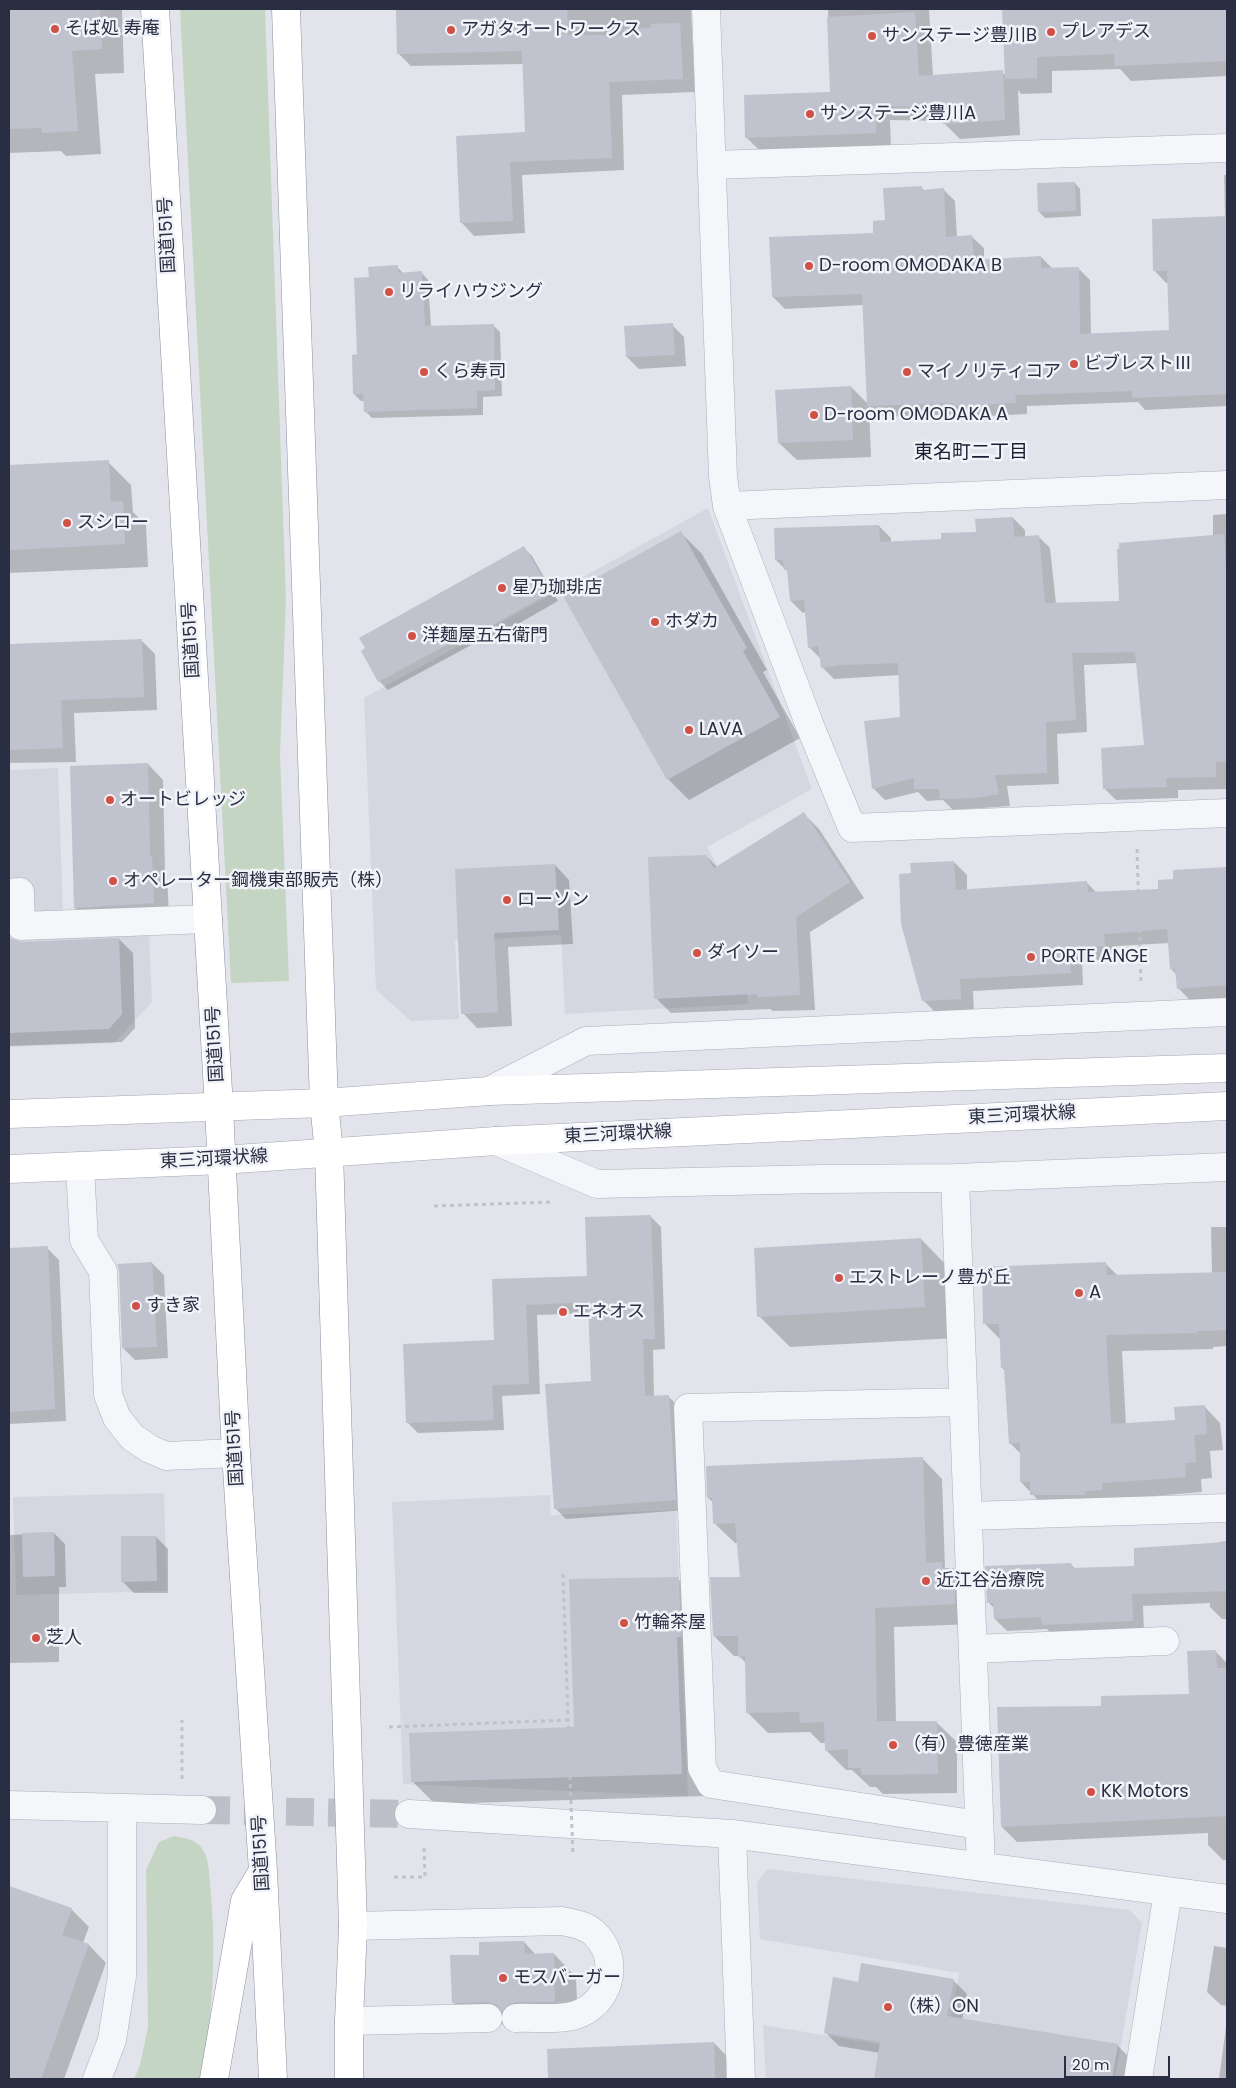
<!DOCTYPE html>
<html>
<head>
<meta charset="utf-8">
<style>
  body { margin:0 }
  #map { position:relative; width:1236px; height:2088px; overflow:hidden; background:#e3e4eb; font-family:Poppins,sans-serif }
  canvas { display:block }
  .frame { position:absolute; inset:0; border:10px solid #2a2e43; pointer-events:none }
  .scale { position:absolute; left:1064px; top:2056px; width:106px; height:22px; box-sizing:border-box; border:2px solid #2a2e43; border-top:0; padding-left:6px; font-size:15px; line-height:18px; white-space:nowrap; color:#2a2e43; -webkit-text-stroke:4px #f2f3f8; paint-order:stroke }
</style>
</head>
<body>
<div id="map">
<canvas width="1236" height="2088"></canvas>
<div class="frame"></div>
<div class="scale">20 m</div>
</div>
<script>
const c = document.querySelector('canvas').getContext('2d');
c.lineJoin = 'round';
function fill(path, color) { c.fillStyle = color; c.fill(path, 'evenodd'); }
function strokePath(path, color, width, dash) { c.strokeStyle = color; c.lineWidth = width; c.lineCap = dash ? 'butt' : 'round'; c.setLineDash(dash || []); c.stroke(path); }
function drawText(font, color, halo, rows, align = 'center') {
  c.font = font + ' Poppins,"Noto Sans JP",sans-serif'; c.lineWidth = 5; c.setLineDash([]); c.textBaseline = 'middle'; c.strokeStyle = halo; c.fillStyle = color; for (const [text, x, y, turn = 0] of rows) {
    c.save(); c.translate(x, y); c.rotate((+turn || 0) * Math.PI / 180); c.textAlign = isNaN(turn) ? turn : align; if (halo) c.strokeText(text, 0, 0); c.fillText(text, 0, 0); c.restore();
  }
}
fill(new Path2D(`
  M708,508L812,789L707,847L742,910L748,1004L565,1014L561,935L455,941L459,1019L411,1021L376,990L364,698Z
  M58,768L63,912L148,909L152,1002L114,1043L9,1047V770Z
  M164,1493L167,1591L16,1595L13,1497Z
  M550,1495L551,1515L676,1510L688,1796L403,1784L392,1502Z
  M767,1869L1130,1910L1142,1923L1115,2079H766L763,2025L944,2055L959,1973L760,1939L757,1883Z`), '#d5d6e0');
fill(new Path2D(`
  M180,9H265L286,600L280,754L289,981L231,983Z
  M174,1836C184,1838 194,1839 201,1847C209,1856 209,1873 210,1884C217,1952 212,2012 203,2079H134L140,2065L148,2027L146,1870L159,1842Z`), '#c4d5c4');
fill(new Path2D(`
  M9,9H122L124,73L95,74L101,154L66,156L61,151L9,153Z
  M398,9H691L695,92L622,95L624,170L522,175L525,233L474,236L462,223L526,133L523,64L411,66L398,53Z
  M828,9H929L933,76L1002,72L1006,76L1004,9H1227V76L1131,81L1120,69L1052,71V93L1021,94L1018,90L1020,135L960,139L945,124V121L890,120L891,148L761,152L746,137L831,94Z
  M1224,175H1227V406L1145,410L1138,402L1027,406V414L966,417L964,414L880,417L869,406L871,457L797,460L779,443L851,387L868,404L863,305L785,309L773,297L875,234L922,188L925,191L944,190L955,201L957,238L972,237L984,248V260L1041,257L1053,269L1078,268L1090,280L1091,335L1170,331L1169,283H1166L1155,271L1225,218Z
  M1075,183L1080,189L1081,216L1045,218L1039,212Z
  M397,267L404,274L422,273L428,280L431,327L493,325L500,332L502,396L483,397V415L372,418L365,411V401H361L354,394L370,278Z
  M672,325L684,337L686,366L639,369L627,357Z
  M108,462L131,485L133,512L146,525L148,567L9,573V467Z
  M1227,514V789L1178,790V798L1116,800L1104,788L1145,747L1137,663L1084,665L1087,732L1057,734L1059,784L1007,786L1010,806L953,810L943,800L927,801L918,792L885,800L873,788L901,718L900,675L834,679L822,667L821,659L809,647L806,612L803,613L791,601L789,573L776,560L879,526L891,538V543L942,540L977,533L1013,518L1025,530V538L1038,536L1050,548L1056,604L1121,602L1213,536V515Z
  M681,533L702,554L767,670L763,672L800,738L689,800L668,779Z
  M524,548L532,556L558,601L490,640L486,637L388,690L379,681L367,649Z
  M141,640L155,654L157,710L74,713L76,762L9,763V645Z
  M148,764L163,780L165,870L167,872L169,918L90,923L75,908Z
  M804,814L819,829L864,898L810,932L815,1010L773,1011L770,1009L671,1013L656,998L706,856L717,867Z
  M954,862L967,875V890L1086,882L1097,893L1160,890L1174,880L1226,868L1227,862V998L1191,1001L1178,988L1177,975L1171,969L1169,943L1117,946V959L1082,961L1083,985L973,991L974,1011L936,1013L923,1000L912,874Z
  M555,865L569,880L573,944L508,947L512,1026L477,1028L463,1013L456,870Z
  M12,939L21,943L119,939L133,953L135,1028L122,1042L9,1046V940Z
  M650,1216L661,1227L665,1349L653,1350L654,1397L668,1396L679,1407L686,1510L566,1519L555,1508L592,1383L590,1313L537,1315L540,1394L502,1396L504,1430L418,1433L407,1422L495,1342L493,1280L589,1277Z
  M1211,1227H1227V1346L1213,1347V1349L1122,1351L1126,1425L1176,1421L1204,1406L1220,1423L1223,1450L1210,1451L1212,1478L1201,1479L1202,1492L1118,1499L1048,1511L1021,1482V1454L1010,1443L1006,1371L1002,1368L1001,1340L985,1324L1106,1264L1118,1276L1212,1274Z
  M921,1239L952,1271L956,1338L790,1347L759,1316Z
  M47,1248L59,1260L66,1421L9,1424V1249Z
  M152,1263L164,1275L168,1358L135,1360L123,1348Z
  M922,1458L942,1479L945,1568L954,1569L974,1589L975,1624L894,1627L896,1722H936L957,1742V1793L883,1794L876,1787H870L852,1770H846L826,1750V1743H821L810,1732L768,1733L747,1712L746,1663L739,1656H734L714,1636L741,1578L738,1543H735L714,1523V1503L708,1498Z
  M54,1533L65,1544L66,1587H59V1662L9,1663V1535Z
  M156,1537L168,1549V1593H134L122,1581Z
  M1227,1541V1619H1222L1210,1607V1603L1143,1606L1144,1632L1055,1637L1047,1629L1007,1631L995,1619V1609L988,1602L1071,1564L1075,1569L1136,1567L1219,1544V1542Z
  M678,1579L701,1602L700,1659L705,1796L435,1804L412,1781L575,1728Z
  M1215,1651L1227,1663V1860H1223L1208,1845V1833L1017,1842L1002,1827L1102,1707L1190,1695Z
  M9,1887L71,1909L89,1927L83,1943L89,1945L106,1963L64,2079H9Z
  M524,1942L536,1955L554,1954L576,1977L578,2025L530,2028L525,2033L519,2027L511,2024L476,2025L453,2002Z
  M1214,1946L1227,1948V2006L1221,2005L1207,1992Z
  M953,1980L967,1994L962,2020L1117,2045L1131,2059L1128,2079H875L880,2053L839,2046L825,2032L859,1983Z
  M1227,2019V2079H1219Z
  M714,2043L726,2055V2079H549L548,2050Z`), '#0003');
fill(new Path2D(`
  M9,9H100L102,49L72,51L78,131L42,133L41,128L9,129Z
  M396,9H505V10L567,9L568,35H624V29L651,28V24L680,23L683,79L609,82L612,158L510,162L513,221L460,223L456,136L525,132L522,51L397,54Z
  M1002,9H1227V61L1115,66L1114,54L1037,57V78L1005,79Z
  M915,12L919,76L1003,70L1005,120L943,124V107L876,106V133L745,138L744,95L830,92L827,17Z
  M1075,182L1076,211L1038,212L1037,183Z
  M922,186V190L944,188L946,237L972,235L974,260L1041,256V268L1079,267L1080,334L1169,330L1167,271H1153L1152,219L1227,216V394L1132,398V391L1015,395L1016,403L953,406V403L867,406L862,294L772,297L769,237L873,233V221L885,220L883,188Z
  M398,265V273L422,271L425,326L494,324L495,390L477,391V408L364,412L363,394H353L352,355L357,354L354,278L369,277L368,267Z
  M673,323L675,355L626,357L624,326Z
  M851,386L853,440L778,443L775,390Z
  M109,460L111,502L123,501L125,544L9,550V465Z
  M1013,517L1014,537L1039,535L1045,603L1119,601L1117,549H1119V543L1224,534L1227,596V761L1216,762V777L1166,778L1167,787L1103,789L1101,748L1144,745L1135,652L1072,653L1076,720L1046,722L1047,773L995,775L999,794L975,798L940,799L939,789H914V778L872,789L864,721L900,717L898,663L839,665L821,668L818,646L808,648L804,600L790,601L787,570H784L783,560H775L774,528L879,525L880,542L941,539V533L976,532L975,519Z
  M681,531L747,648L743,651L780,717L667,780L563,596Z
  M524,546L551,592L480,632L478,628L378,682L361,651L365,648L359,638Z
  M142,639L144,697L61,700L63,748L9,750V644Z
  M148,763L150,856H152L154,903L74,908L70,766Z
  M804,812L850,882L796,917L800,995L757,997V994L654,999L648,857L706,855L714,868Z
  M954,861L956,890L1087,881L1088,892L1158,889V880L1173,879V870L1227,867V985L1177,989L1175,969H1170L1167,929L1104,934L1105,946L1069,948L1071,973L960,979L961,999L922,1001L901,924L899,874L911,873L910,863Z
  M555,864L559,930L494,933L498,1012L461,1014L455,869Z
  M9,938L22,942L119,938L122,1014L109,1029L9,1033Z
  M651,1215L655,1339H643L645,1396L669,1395L676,1500L554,1509L545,1384L591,1381L588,1302L526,1305L529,1384L492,1385L494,1420L406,1423L403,1344L494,1340L492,1279L587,1276L585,1217Z
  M921,1238L925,1307L757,1317L754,1248Z
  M48,1246L55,1409L9,1412V1248Z
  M152,1262L157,1347L122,1348L119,1270L117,1264Z
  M1106,1262L1107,1275L1227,1272V1330L1197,1331V1333L1106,1335L1111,1424L1175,1420L1174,1407L1205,1405L1207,1434L1194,1435L1196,1462L1185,1463L1186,1477L1102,1483V1490L1085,1491V1495H1030V1482H1020V1443L1009,1444L1004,1368H1001L999,1324H983L982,1267Z
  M923,1457L926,1563L942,1562V1568H954L955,1604L875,1608L877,1721H937L938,1774L862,1775L861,1768H848V1749L825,1751L824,1722L800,1723L799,1712L746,1713L745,1656L738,1657V1636H713L710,1577H740L735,1523L713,1524L712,1498H707L706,1466Z
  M54,1532L55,1576L23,1577L22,1533Z
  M121,1536H156L157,1581L121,1582Z
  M1227,1542V1591L1132,1594L1133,1621L1042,1625L1041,1617L994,1619L993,1603H987L985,1566L1071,1563L1072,1568L1134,1566V1548Z
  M679,1577L681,1637H677L682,1774L411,1782L409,1733L574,1727L569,1579Z
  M1216,1650L1217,1668H1227V1816L1001,1827L997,1707L1101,1706V1696L1189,1694L1187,1651Z
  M9,1886L72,1908L62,1935L89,1944L41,2079H9Z
  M524,1941L525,1954L554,1953L555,2002H515L508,2005L502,2012L496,2005L487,2002L452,2003L450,1955H479V1942Z
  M861,1963L954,1979L947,2016L1118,2044L1112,2079H874L880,2042L824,2033L833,1977L858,1982Z
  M714,2042L715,2079H548L547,2049Z`), '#c0c2ce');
strokePath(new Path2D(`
  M202,1810L409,1814`), '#bec0c9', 28, [28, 14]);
const minor = new Path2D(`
  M706,9L723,476L727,506L810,726L852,828L1227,813
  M713,165L1227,148
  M727,506L1227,485
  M9,893L20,892L21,926L208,919
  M489,1091L586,1041L1227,1012
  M496,1141L597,1184L822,1179L955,1178L1227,1167
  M80,1167L84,1240L103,1271L108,1395L117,1418L132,1437L150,1449L166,1456L236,1453
  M955,1178L981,1867
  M964,1402L688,1408L702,1768L711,1784L979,1825
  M968,1516L1227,1508
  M973,1649L1165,1641
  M9,1805L202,1810
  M409,1814L732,1834L1227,1899
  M732,1834L741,2079
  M353,1926L562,1921C573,1923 585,1925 594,1933C619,1956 613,1998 581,2013C563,2021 536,2017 516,2018
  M349,2021L488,2018
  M97,2079L112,2040L122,1976V1808
  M1138,2079L1168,1892`);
const major = new Path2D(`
  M9,1114L324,1103L489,1091L1227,1068
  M9,1169L222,1160L496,1141L1227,1106`);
const highway = new Path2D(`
  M155,9L219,1108L236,1453L263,1871L273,2079
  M286,9L324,1103L329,1152L353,1926L349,2021V2079
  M214,2079L245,1901L263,1871`);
strokePath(minor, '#acadb9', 29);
strokePath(major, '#a2a5b7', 29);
strokePath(highway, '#8a8ea2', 29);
strokePath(new Path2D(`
  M1137,849L1141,985
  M434,1206L553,1202
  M563,1574L570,1776
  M389,1727L569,1720
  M182,1779V1720
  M394,1877H425L424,1848`), '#c0c2ca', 3, [4, 4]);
strokePath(minor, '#f5f6f9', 28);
strokePath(major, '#fff', 28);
strokePath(highway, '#fff', 28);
strokePath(new Path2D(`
  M570,1776L573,1855`), '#c0c2ca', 3, [4, 4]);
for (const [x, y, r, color] of [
  [55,29,5,"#d15147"],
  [451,30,5,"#d15147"],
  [1051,32,5,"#d15147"],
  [872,36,5,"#d15147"],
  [810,114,5,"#d15147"],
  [809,266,5,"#d15147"],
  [389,292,5,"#d15147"],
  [1074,364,5,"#d15147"],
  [424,372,5,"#d15147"],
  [907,372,5,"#d15147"],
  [814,415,5,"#d15147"],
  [67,523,5,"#d15147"],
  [502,588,5,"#d15147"],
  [655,622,5,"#d15147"],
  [412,636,5,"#d15147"],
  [689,730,5,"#d15147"],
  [110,800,5,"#d15147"],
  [113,881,5,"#d15147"],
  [507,900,5,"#d15147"],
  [697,953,5,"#d15147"],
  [1031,957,5,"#d15147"],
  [839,1278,5,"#d15147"],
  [1079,1293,5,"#d15147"],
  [136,1306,5,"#d15147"],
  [563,1312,5,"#d15147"],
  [926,1581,5,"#d15147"],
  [624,1623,5,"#d15147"],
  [36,1638,5,"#d15147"],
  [893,1745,5,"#d15147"],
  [1091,1792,5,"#d15147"],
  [503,1978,5,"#d15147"],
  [888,2007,5,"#d15147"]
]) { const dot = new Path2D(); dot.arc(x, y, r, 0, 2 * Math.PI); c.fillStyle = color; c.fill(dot); strokePath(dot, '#f2f3f8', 2); }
drawText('18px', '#2a2e43', '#f2f3f8', [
  ["そば処 寿庵",65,29],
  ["アガタオートワークス",461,30],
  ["プレアデス",1061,32],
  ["サンステージ豊川B",882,36],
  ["サンステージ豊川A",820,114],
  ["D-room OMODAKA B",819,266],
  ["リライハウジング",399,292],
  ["ビブレストⅢ",1084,364],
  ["くら寿司",434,372],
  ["マイノリティコア",917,372],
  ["D-room OMODAKA A",824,415],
  ["スシロー",77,523],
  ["星乃珈琲店",512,588],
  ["ホダカ",665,622],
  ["洋麺屋五右衛門",422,636],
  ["LAVA",699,730],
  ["オートビレッジ",120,800],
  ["オペレーター鋼機東部販売（株）",123,881],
  ["ローソン",517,900],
  ["ダイソー",707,953],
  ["PORTE ANGE",1041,957],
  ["エストレーノ豊が丘",849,1278],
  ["A",1089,1293],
  ["すき家",146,1306],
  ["エネオス",573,1312],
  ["近江谷治療院",936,1581],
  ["竹輪茶屋",634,1623],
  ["芝人",46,1638],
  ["（有）豊徳産業",903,1745],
  ["KK Motors",1101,1792],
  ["モスバーガー",513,1978],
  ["（株）ON",898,2007]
], 'left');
drawText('18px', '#2a2e43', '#f2f3f8', [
  ["国道151号",168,235,-93],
  ["国道151号",192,640,-93],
  ["国道151号",216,1044,-93],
  ["東三河環状線",1022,1116,-3],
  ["東三河環状線",618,1135,-3],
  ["東三河環状線",214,1160,-3],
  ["国道151号",236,1448,-93],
  ["国道151号",262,1853,-93]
]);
drawText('19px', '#1c1f34', '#f2f3f8', [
  ["東名町二丁目",971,453]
]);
</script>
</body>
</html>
